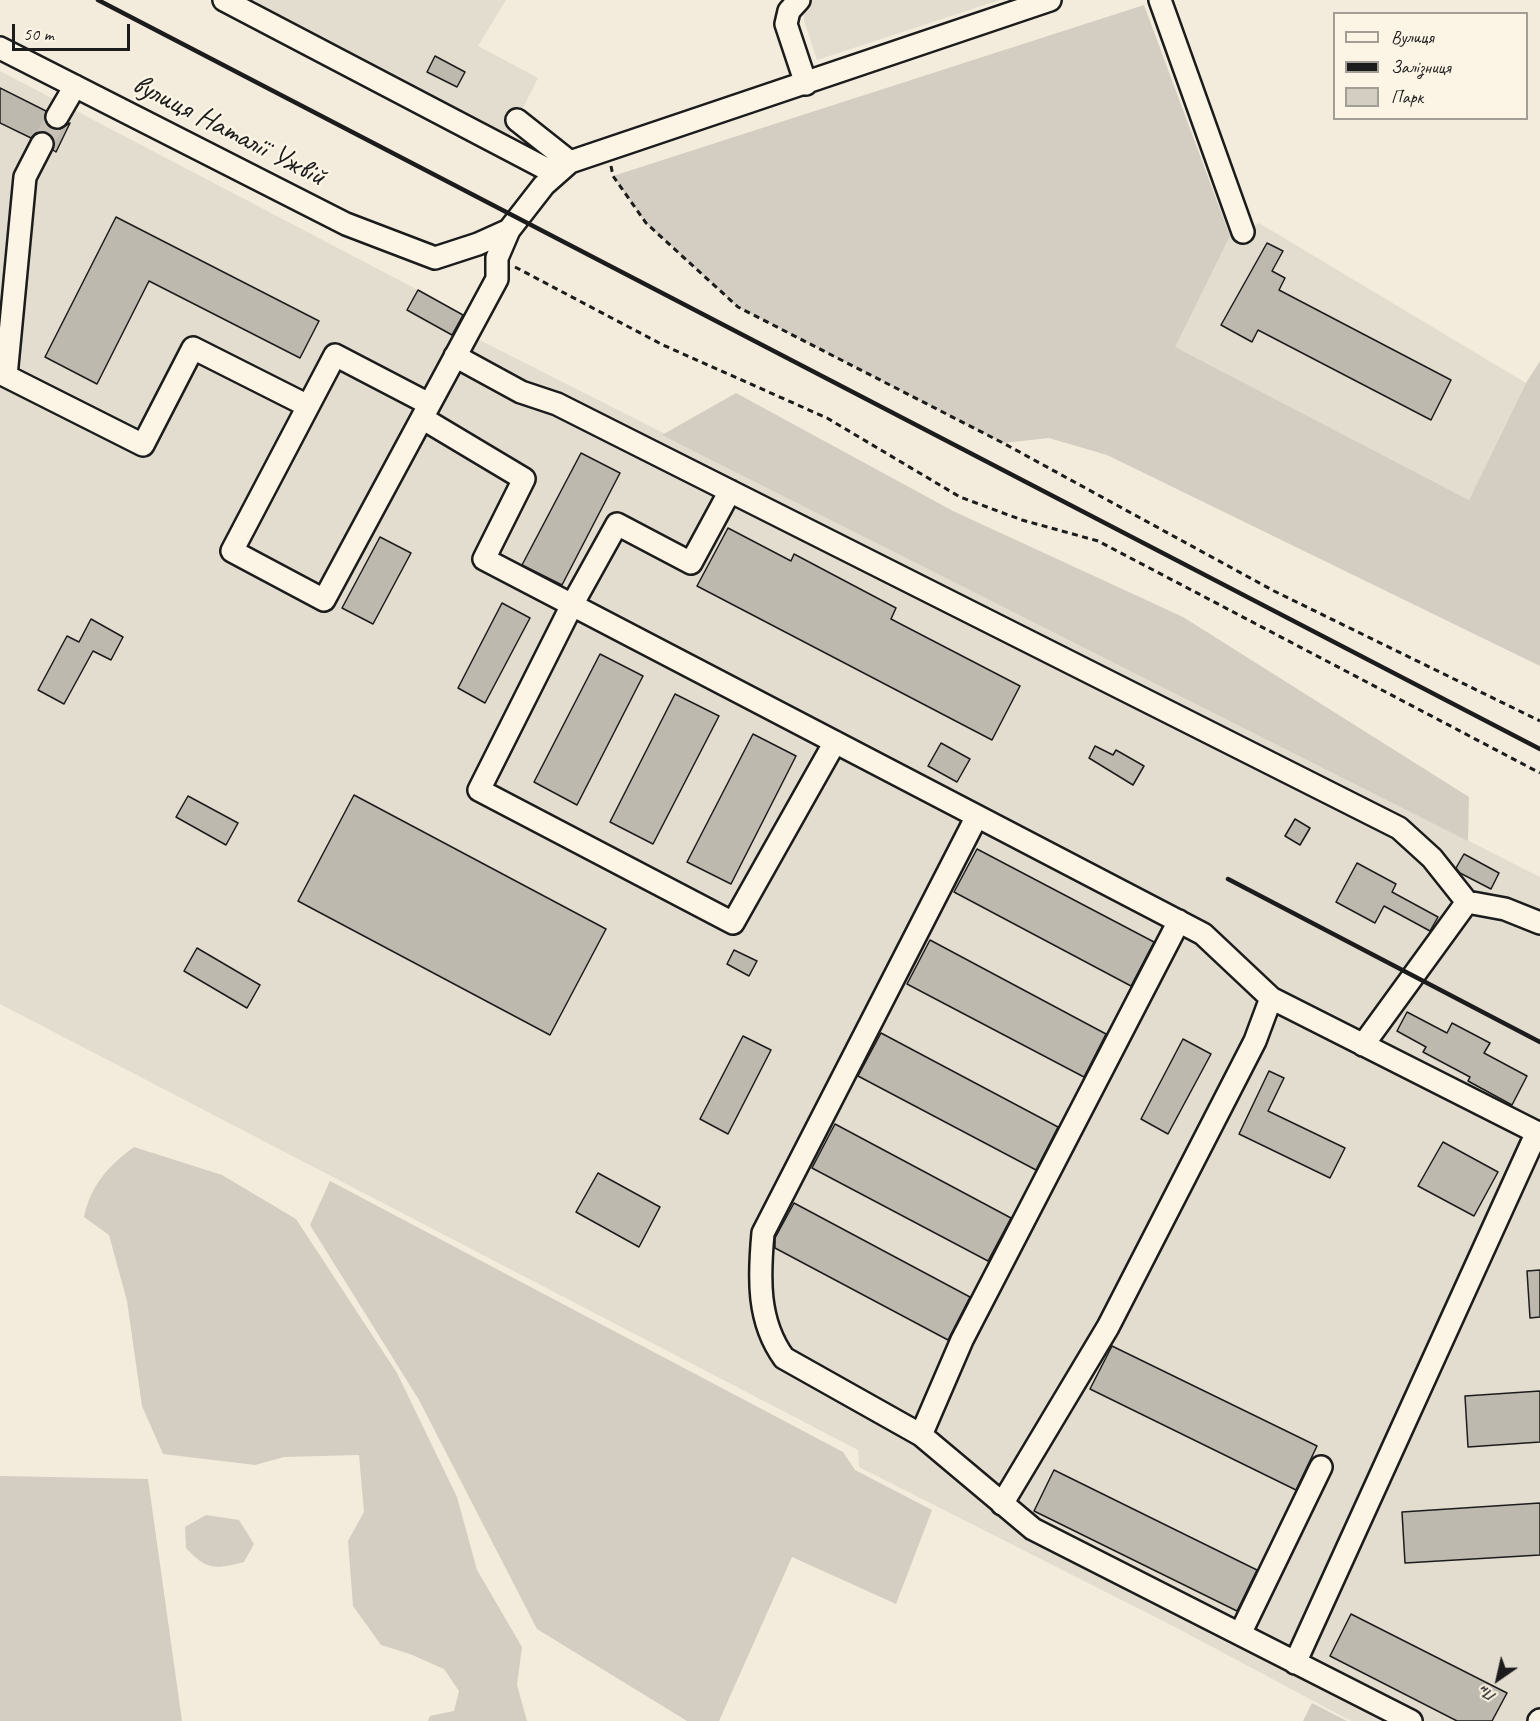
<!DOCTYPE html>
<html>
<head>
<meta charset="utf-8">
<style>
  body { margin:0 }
  #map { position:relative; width:1540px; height:1721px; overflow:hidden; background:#f3ecdd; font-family:Caveat,sans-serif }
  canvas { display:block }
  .legend { position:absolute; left:1333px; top:12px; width:195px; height:108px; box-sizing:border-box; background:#fcf5e5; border:2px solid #a29e95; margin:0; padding:8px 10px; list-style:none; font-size:18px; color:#1c1c1c }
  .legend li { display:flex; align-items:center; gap:12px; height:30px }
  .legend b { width:30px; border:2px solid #a29e95 }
  .north { position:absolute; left:1468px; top:1649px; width:60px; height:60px; -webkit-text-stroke:4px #fcf5e5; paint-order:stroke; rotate:214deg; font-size:16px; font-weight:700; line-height:24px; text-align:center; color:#1c1c1c }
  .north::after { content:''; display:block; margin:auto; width:21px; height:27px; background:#1c1c1c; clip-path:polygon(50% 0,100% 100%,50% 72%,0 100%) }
  .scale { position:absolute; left:12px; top:24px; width:118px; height:27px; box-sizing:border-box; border:3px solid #1c1c1c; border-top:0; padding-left:8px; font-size:18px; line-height:21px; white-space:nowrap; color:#1c1c1c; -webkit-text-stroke:4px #fcf5e5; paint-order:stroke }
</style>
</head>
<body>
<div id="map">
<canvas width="1540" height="1721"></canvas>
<ul class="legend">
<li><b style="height:8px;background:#fcf5e5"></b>Вулиця</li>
<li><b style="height:8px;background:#1c1c1c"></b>Залізниця</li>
<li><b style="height:16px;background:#d3cec1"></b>Парк</li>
</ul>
<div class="north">Пн</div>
<div class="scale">50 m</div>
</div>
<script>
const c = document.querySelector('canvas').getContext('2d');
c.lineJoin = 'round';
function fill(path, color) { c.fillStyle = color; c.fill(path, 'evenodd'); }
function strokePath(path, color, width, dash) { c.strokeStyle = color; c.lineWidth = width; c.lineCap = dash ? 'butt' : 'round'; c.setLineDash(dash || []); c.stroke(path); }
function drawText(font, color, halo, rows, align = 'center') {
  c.font = font + ' Caveat,sans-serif'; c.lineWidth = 4.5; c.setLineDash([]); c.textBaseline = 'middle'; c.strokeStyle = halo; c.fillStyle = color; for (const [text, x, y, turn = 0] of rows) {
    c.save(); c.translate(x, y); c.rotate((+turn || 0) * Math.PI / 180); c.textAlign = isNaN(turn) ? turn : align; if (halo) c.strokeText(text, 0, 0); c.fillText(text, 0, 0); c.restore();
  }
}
fill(new Path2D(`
  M254,0H506L478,46L538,78L508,138L255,9L258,3Z
  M804,0H1000L817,60L804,20Z
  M0,71L418,290L456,328L1540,877V1721H1351L1173,1626L859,1467L858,1450L0,1004Z
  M1259,223L1526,383L1469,500L1174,347L1230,236Z`), '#e3ddcf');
fill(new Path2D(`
  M1144,5L1230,236L1175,347L1469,500L1526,383L1540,361V666L1107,455L1049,438L1003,443L738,307L646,223L613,176Z
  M736,393L953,511L1183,617L1469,797L1468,841L662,435Z
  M134,1147L222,1175L296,1219L397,1373L457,1497L477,1570L522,1647L517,1685L527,1721H428L430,1716L454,1711L459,1691L444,1669L410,1654L381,1645L353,1606L348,1541L364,1512L359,1455L284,1457L255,1465L163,1454L142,1406L127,1301L109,1235L84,1217C91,1185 108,1166 134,1147Z
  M330,1181L843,1452L855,1470L932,1510L896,1604L792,1557L719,1721H687L537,1629L419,1400L310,1225Z
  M0,1476L148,1479L182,1721H0Z
  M206,1515L239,1520L254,1544L244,1562C215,1569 207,1571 186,1548L185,1527Z
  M1312,1703L1347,1721H1303Z`), '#d3cec1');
const building = new Path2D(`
  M435,56L465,72L457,87L427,72Z
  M0,88L46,111V123L51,128L58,130L70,123L56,152L53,150V138L47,132L36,133L31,138L0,123Z
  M116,217L319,321L300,358L149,281L97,384L45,357Z
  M1267,243L1283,251L1272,271L1285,278L1279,290L1451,380L1431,420L1258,330L1252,342L1221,325Z
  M418,290L463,315L452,335L407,310Z
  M581,453L620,473L562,585L522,565Z
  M728,528L791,561L794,554L896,608L891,619L1020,686L992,740L697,586Z
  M380,537L411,553L373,624L342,608Z
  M502,603L530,618L485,703L458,688Z
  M91,619L123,637L111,660L93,651L64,704L38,690L67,636L79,642Z
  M600,654L643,676L577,805L534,782Z
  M675,694L719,716L653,844L610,822Z
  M753,734L796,756L731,884L687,862Z
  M941,743L970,759L957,782L928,766Z
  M1095,746L1113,755L1116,750L1144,766L1133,785L1089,758Z
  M354,795L606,929L550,1035L298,901Z
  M188,796L238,823L226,845L176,817Z
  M1295,819L1310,828L1300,845L1285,836Z
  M977,849L1154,942L1131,986L954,892Z
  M1464,854L1499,873L1491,889L1460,873L1456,868Z
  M1357,863L1396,884L1392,892L1438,917L1430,931L1384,906L1375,923L1336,902Z
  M930,940L1106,1034L1084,1077L907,984Z
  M197,948L260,985L247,1008L184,971Z
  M734,950L757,961L749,976L727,964Z
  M1407,1012L1447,1033L1452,1023L1490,1043L1484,1053L1527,1076L1512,1105L1468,1081L1470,1077L1423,1052L1426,1047L1397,1031Z
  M881,1033L1058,1127L1036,1170L858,1076Z
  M743,1036L771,1050L728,1134L700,1119Z
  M1183,1039L1211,1054L1168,1134L1141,1119Z
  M1269,1071L1284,1078L1268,1111L1345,1148L1330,1178L1239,1134Z
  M835,1124L1011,1218L988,1261L812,1168Z
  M1443,1142L1498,1172L1474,1216L1418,1186Z
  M598,1173L660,1207L639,1247L576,1212Z
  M794,1203L970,1297L948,1340L775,1248V1238Z
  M1540,1270V1317L1530,1318L1527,1271Z
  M1112,1346L1317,1446L1296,1490L1090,1389Z
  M1540,1391V1442L1468,1447L1465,1396Z
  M1054,1470L1257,1570L1237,1611L1034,1511Z
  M1540,1503V1555L1405,1563L1402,1512Z
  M1351,1614L1507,1693L1492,1721H1457L1330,1656Z`);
fill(building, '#beb9ae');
strokePath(building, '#1c1c1c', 1.5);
strokePath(new Path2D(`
  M42,144L57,117`), '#c8c2b6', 21, [21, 10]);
const minor = new Path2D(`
  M224,0L556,174
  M799,0L789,11L786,24L806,84
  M1160,0L1243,232
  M0,48L346,224L435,258L478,244L509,230L544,185L570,162L1050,0
  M57,117L75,86
  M517,120L570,162
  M42,144L25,177L6,376L143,445L193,348L308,406
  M455,356L521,392L557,404L1399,828L1432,858L1467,902L1505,909L1540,923
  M429,404L335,355L232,551L324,600L497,279V258L509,230
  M422,418L524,479L484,559L1203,934L1271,998L1540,1134
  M730,491L691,563L617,524L572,605L479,790L733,923L835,742
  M977,816L763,1233C759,1277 757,1321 784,1358L921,1435L1033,1529L1411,1721
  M1363,1045L1467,902
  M921,1435L962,1340L1179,921
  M1002,1504L1108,1327L1255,1041L1271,998
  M1240,1634L1321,1467
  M1295,1663L1537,1132
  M1539,1721L1540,1720`);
strokePath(minor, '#1c1c1c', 26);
strokePath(new Path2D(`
  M611,166L613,176L646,223L738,307L1003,443L1274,591L1540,721
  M515,267L663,345L827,418L960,497L1022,520L1098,541L1540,773`), '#1c1c1c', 3, [6, 4.5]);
strokePath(minor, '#fcf5e5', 21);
strokePath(new Path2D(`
  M98,0L1540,749
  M1228,879L1540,1042`), '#1c1c1c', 4.5);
drawText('30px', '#1c1c1c', '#fcf5e5', [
  ["вулиця Наталії Ужвій",229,131,27]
]);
</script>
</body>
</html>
